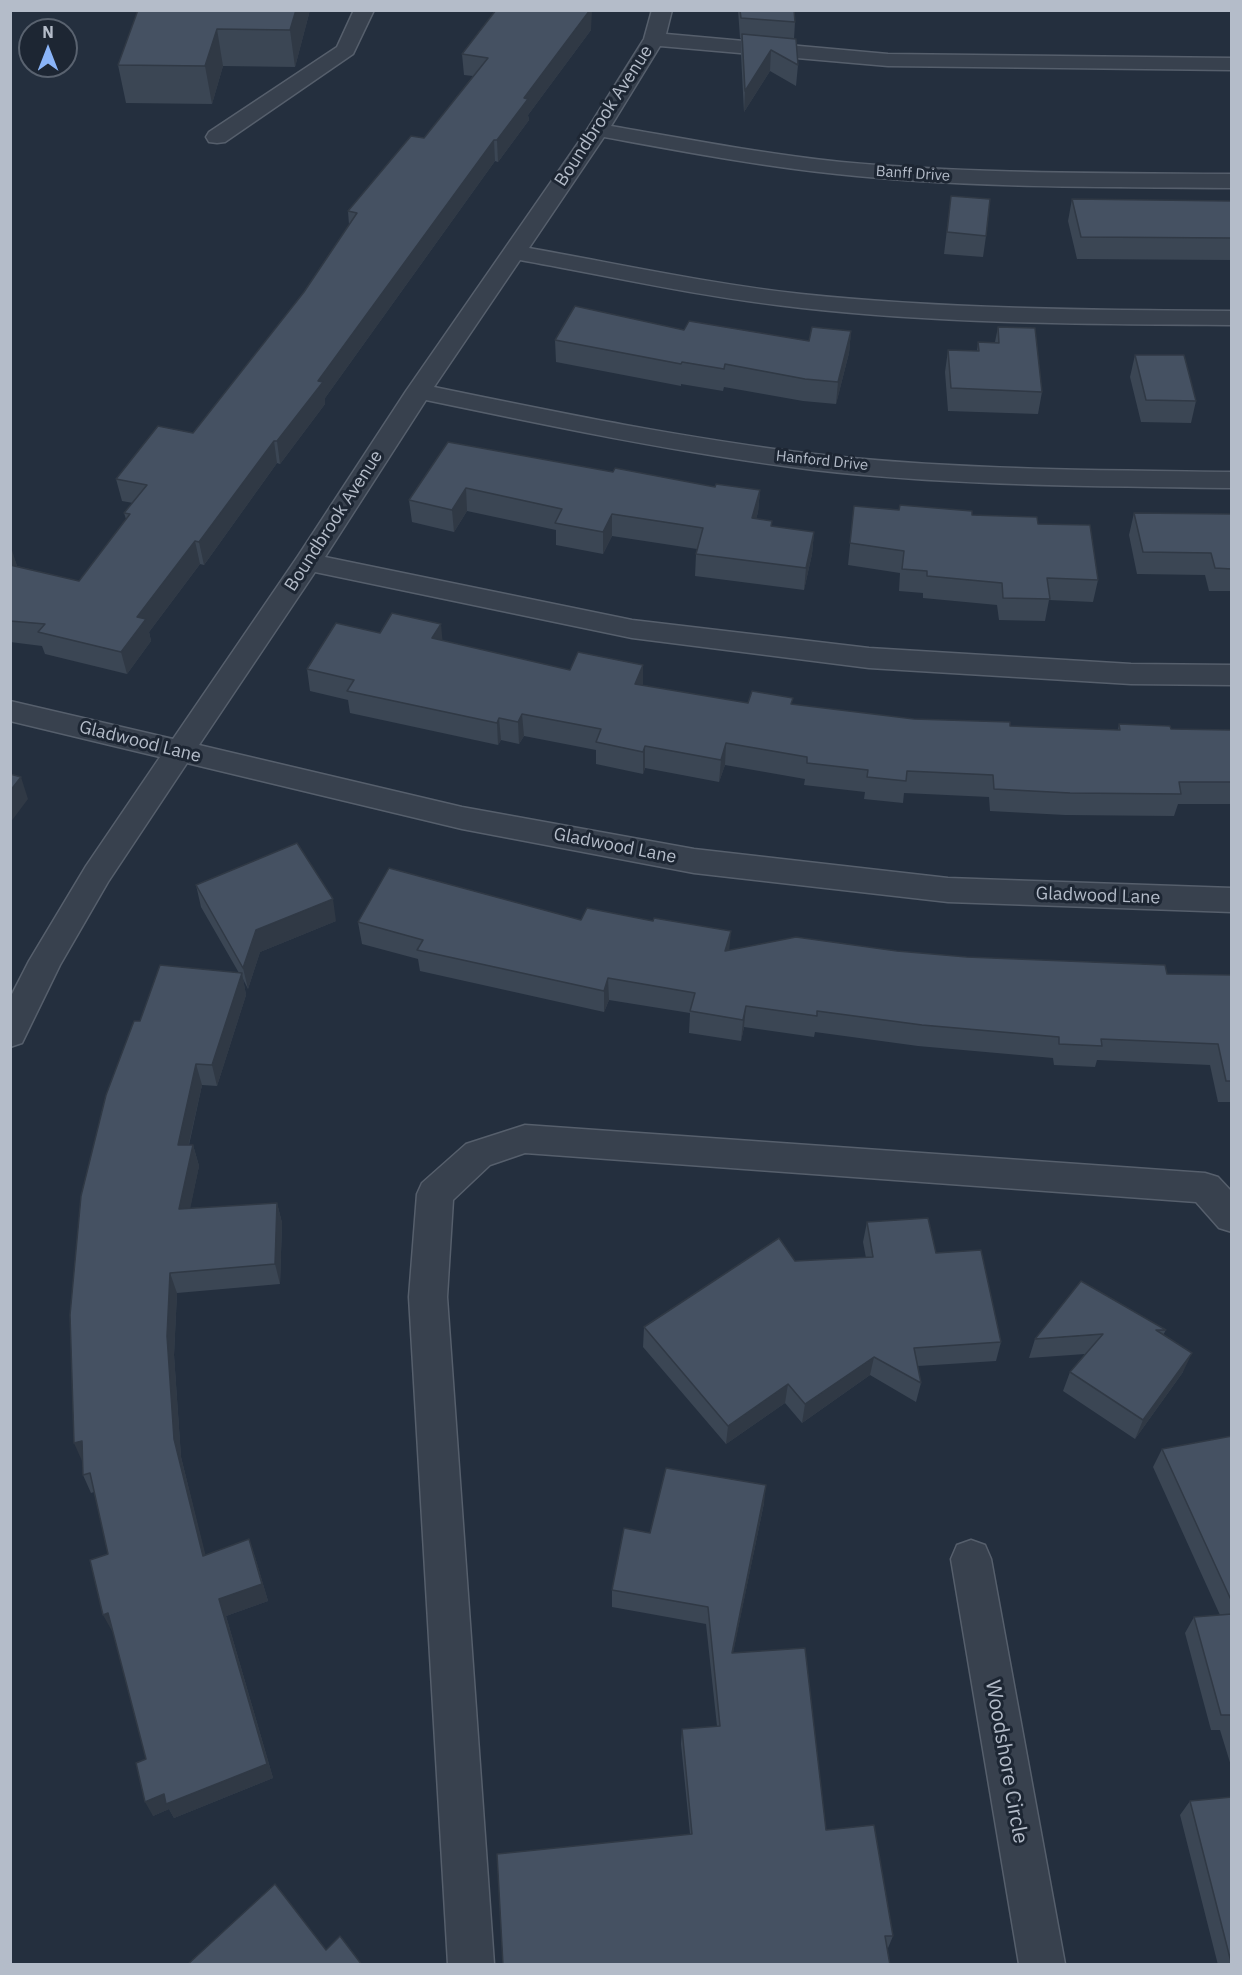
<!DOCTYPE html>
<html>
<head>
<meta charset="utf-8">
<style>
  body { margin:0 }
  #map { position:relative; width:1242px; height:1975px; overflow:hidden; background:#242f3e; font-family:"IBM Plex Sans",sans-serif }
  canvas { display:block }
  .frame { position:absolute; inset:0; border:12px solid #b4bcc9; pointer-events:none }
  .north { position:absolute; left:18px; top:18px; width:60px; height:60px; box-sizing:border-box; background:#1d2633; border:2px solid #59626f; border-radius:50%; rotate:0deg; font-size:16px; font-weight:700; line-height:24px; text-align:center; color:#b4bcc9 }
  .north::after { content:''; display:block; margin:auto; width:21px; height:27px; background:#8ab4f8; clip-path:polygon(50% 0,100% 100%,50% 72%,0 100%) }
</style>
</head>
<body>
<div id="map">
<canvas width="1242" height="1975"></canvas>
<div class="frame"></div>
<div class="north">N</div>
</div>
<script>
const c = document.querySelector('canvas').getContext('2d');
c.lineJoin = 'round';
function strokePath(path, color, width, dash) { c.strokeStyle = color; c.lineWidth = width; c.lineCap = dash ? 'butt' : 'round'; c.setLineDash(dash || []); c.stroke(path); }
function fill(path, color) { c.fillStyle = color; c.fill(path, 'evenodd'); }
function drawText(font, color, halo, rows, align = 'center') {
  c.font = font + ' "IBM Plex Sans",sans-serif'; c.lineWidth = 6; c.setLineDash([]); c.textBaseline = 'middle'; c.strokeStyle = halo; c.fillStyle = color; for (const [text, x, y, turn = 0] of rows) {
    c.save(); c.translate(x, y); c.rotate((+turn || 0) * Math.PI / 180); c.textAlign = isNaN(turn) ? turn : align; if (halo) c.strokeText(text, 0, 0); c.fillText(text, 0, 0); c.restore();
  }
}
const minor = new Path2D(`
  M354,10H374L353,54L225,142L217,143L209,142L206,137L209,132L337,47Z
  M652,10H672L666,34L888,54L1232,58V70L888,66L660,46L611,126C687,139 764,154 841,162C971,174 1101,173 1232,174V188C1100,187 968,188 837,174C759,166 681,151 604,137L529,248C619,264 710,284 801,294C944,309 1088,310 1232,311V325C1088,324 944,324 802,308C707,298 614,277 520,260L434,387C560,413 687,439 814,454C953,470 1092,470 1232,472V488C1092,486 953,486 814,470C684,454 555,427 426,400L325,557L632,620L869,648L1131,664L1232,665V685L1131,684L869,668L632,638L315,572L199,745L462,807L694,849L948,878L1232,888V912L948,902L694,873L462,829L187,763L108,882L60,965L22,1043L10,1047V998L29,961L86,866L160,757L10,721V701L173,739L298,556L406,391L587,130L644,39Z
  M525,1125L1205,1173L1218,1177L1232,1192V1232L1219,1228L1196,1202L525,1153L490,1165L453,1200L447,1297L494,1964H448L409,1297L417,1194L422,1183L466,1144Z
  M971,1540L985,1545L991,1559L1065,1964H1019L951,1559L957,1545Z`);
strokePath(minor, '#565f6c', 3);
fill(minor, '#38414e');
fill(new Path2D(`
  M138,10H310L295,67L223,66L212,104L126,103L118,65Z
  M738,10H794L795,22L794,39L798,65L796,86L770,71L744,112L741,55V39L740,38Z
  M591,30L528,115L529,120L498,162L495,161L325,398V404L280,464L277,463L204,565L200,564L149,632L151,641L127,674L45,654L42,646L10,642V547L17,566L79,581L126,519L124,513L133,503L122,501L116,479L193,433L304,292L349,225L348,211L424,138L473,76L464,75L462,54Z
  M951,196L986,236L983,257L944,254Z
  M1072,199L1232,201V260L1077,259L1068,221Z
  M998,327L1042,392L1038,414L948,411L945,372L948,350L977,351L978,342H995Z
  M684,330L809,341L851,331L849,353L836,404L803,401L724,387L723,391L681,384V386L556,362L555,340Z
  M1135,355L1196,401L1191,423L1141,422L1130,377Z
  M448,442L613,472L715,487L760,490L758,512L756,519L772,526L814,532L812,554L804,590L695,576L696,554L697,549L612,536L603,554L556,545V530L467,511L454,532L412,522L409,500Z
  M854,506L972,515L1038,524L1098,580L1093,602L1049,600L1045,621L999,620L997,605L923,598V593L899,591L900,573L848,565Z
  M1134,513L1232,514V591H1209L1205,575L1137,574L1129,535Z
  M380,633L442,641L570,670L643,665V685L748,703L792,704L914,719L1010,726L1118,730L1119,724L1171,729L1232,730V804H1178L1174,816L1065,815L990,811L989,797L904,793L903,803L864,799L865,792L804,785L805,779L725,765L719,782L645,768L643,774L596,764V750L524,736L519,744L501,740L498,745L350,713L348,700L310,691L307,669Z
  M196,885L336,921L260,952L248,989L243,979L246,995L217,1086L202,1085L189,1145H193L199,1166L190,1208L277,1203L282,1223L280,1284L177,1293L174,1355L181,1457L205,1555L249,1539L255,1557L268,1601L226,1616L273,1778L174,1818L169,1809L153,1816L146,1759L113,1631H112L108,1554L94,1492L91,1493L83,1475L140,1021L239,973L201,907Z
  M581,920L730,950L897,951L1167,974L1232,975V1102H1218L1210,1065L1097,1060L1095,1067L1054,1065L1053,1058L918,1046L815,1032L814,1037L744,1027L741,1041L689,1033L690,1013L609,1000L604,1012L420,971L418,959L362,944L358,922Z
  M867,1222L936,1253L1001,1342L996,1361L918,1366L921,1383L916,1402L870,1375L802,1423L785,1403L726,1444L643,1347L644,1327L795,1261L866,1258L863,1242Z
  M1166,1330L1163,1335L1183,1372L1135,1439L1063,1391L1070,1372L1085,1354L1029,1358L1035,1339Z
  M1232,1436V1769L1220,1730H1211L1185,1633L1194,1617L1220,1615L1153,1467L1162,1449Z
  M764,1503L733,1652L826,1830L893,1936L888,1948L690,1834L681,1744L682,1729L717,1726L706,1624L612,1607V1590L650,1533Z
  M1232,1797V1965H1218L1180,1815L1190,1801Z`), '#3b4654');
fill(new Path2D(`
  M296,10H310L295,67L290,30Z
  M590,10H592L591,30L528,115L529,120L498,162L497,140L524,98Z
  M217,29L223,66L212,104L205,66Z
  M771,50L770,71L744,112L745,91Z
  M494,140L495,161L325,398V404L280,464L277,441L318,381Z
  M851,331L849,353L836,404L838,382Z
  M274,441L277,463L204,565L199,542Z
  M466,488L467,511L454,532L452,510Z
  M760,490L758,512L751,540L752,518Z
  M612,514V536L603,554V532Z
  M814,532L812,554L804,590L806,568Z
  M195,541L200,564L149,632L151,641L127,674L121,652L137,617Z
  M11,547L18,569L10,583V548Z
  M441,624L443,646L432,638Z
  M643,665V687L635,684Z
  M522,714L524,736L519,744L518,722Z
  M499,718L501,740L498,745L497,723Z
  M726,743L725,765L719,782L721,760Z
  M645,746V768L643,774V752Z
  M21,777L28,799L10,823V791Z
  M333,899L336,921L260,952L248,989L243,968L256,930Z
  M731,931L729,953L725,951Z
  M242,973L246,995L217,1086L212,1065Z
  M608,978L609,1000L604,1012V991Z
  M746,1006L744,1027L741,1041L743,1020Z
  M196,1064L202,1085L184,1165L178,1145Z
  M193,1145L199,1166L186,1229L179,1209Z
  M277,1203L282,1223L280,1284L275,1264Z
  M170,1273L177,1293L174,1355L181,1457L210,1573L203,1556L174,1439L167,1336Z
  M1192,1353L1183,1372L1135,1439L1143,1420Z
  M874,1357L870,1375L802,1423L805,1404Z
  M788,1384L785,1403L726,1444L728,1426Z
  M82,1441V1461L74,1443Z
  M766,1485L764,1503L730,1668L732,1653Z
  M249,1539L255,1557L268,1601L226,1616L273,1778L174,1818L169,1809L153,1816L145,1802L219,1599Z
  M108,1613L117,1630L112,1631L103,1615Z`), '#303945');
const building = new Path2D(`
  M138,10H296L290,30L217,29L205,66L118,65Z
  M496,10H590L524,98L528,99L497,140H494L318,381L323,382L277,441H274L199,542L195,541L137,617L146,619L121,652L38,632L45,624L10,621V565L79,581L130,514L124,513L147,485L116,479L158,426L193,433L304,292L357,213L348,211L411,136L424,138L488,58L462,54Z
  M740,10H794L795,22L741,18Z
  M742,34L796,39L798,65L771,50L745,91Z
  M951,196L990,199L986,236L947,232Z
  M1072,199L1232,201V238L1081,237Z
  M575,306L684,330L689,321L809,341L812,327L851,331L838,382L805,379L725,364L724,369L682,362L681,364L555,340Z
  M998,327L1035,328L1042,392L951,388L948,350L979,351L978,342L999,343Z
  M1135,355H1184L1196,401L1146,400Z
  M448,442L613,472L615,468L715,487L716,484L760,490L752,518L772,521L771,526L814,532L806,568L696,554L703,528L612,514L603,532L555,523L562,509L466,488L452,510L409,500Z
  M900,505L972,511V515L1037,517L1038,524L1090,525L1098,580L1047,578L1050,599L1003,598L1002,583L927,576V571L902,569L904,551L850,543L854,506L899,510Z
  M1134,513L1232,514V569L1215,568L1211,553L1143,552Z
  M392,613L441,624L432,638L570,670L578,652L643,665L635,684L748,703L752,691L793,698L791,704L914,719L1010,722V726L1120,730L1119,724L1170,726L1171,729L1232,730V782H1179L1181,794L1070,793L994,789L993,775L907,771L906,781L867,777L868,770L807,763V757L726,743L721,760L645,746L643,752L596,742L601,729L522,714L518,722L499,718L497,723L347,691L354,680L307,669L336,623L380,633Z
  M10,774L21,777L10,791Z
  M297,843L333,899L256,930L243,968L196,885Z
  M389,868L581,920L587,908L653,921L654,918L731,931L725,951L796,937L897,951L967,957L1165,965L1167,974L1232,975V1081H1226L1218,1044L1101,1039L1102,1046L1059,1044V1037L922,1025L817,1011V1016L746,1006L743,1020L690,1011L695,993L608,978L604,991L417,950L423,940L358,922Z
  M160,965L242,973L212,1065L196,1064L178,1145H193L179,1209L277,1203L275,1264L170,1273L167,1336L174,1439L203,1556L249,1539L262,1584L219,1599L267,1764L166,1804L164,1794L145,1802L136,1763L146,1759L108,1613L103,1615L90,1560L108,1554L90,1473L83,1475L82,1441L74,1443L70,1315L81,1196L106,1095L134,1021H140Z
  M928,1218L936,1253L981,1250L1001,1342L914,1348L921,1383L874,1357L805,1404L788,1384L728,1426L644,1327L779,1238L795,1261L873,1257L867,1222Z
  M1081,1281L1166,1330H1156L1192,1353L1143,1420L1070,1372L1103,1334L1035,1339Z
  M1232,1436V1602L1162,1449Z
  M666,1468L766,1485L732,1653L805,1648L826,1830L874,1825L893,1936H885L890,1965H503L497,1854L692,1834L682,1729L720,1726L708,1607L612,1590L624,1528L650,1533Z
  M1232,1614V1718L1230,1715H1221L1194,1617Z
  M1232,1797V1962H1231L1190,1801Z
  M275,1884L326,1950L340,1936L362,1965H187Z`);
fill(building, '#455162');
strokePath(building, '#303945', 1.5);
drawText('15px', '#b4bcc9', '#1d2633', [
  ["Banff Drive",913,174,4],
  ["Hanford Drive",822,461,6]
]);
drawText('18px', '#b4bcc9', '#1d2633', [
  ["Boundbrook Avenue",604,116,-57],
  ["Boundbrook Avenue",334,521,-57],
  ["Gladwood Lane",140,742,14],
  ["Gladwood Lane",615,846,11],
  ["Gladwood Lane",1098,896,2]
]);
drawText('21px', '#b4bcc9', '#1d2633', [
  ["Woodshore Circle",1006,1762,80]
]);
</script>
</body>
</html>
